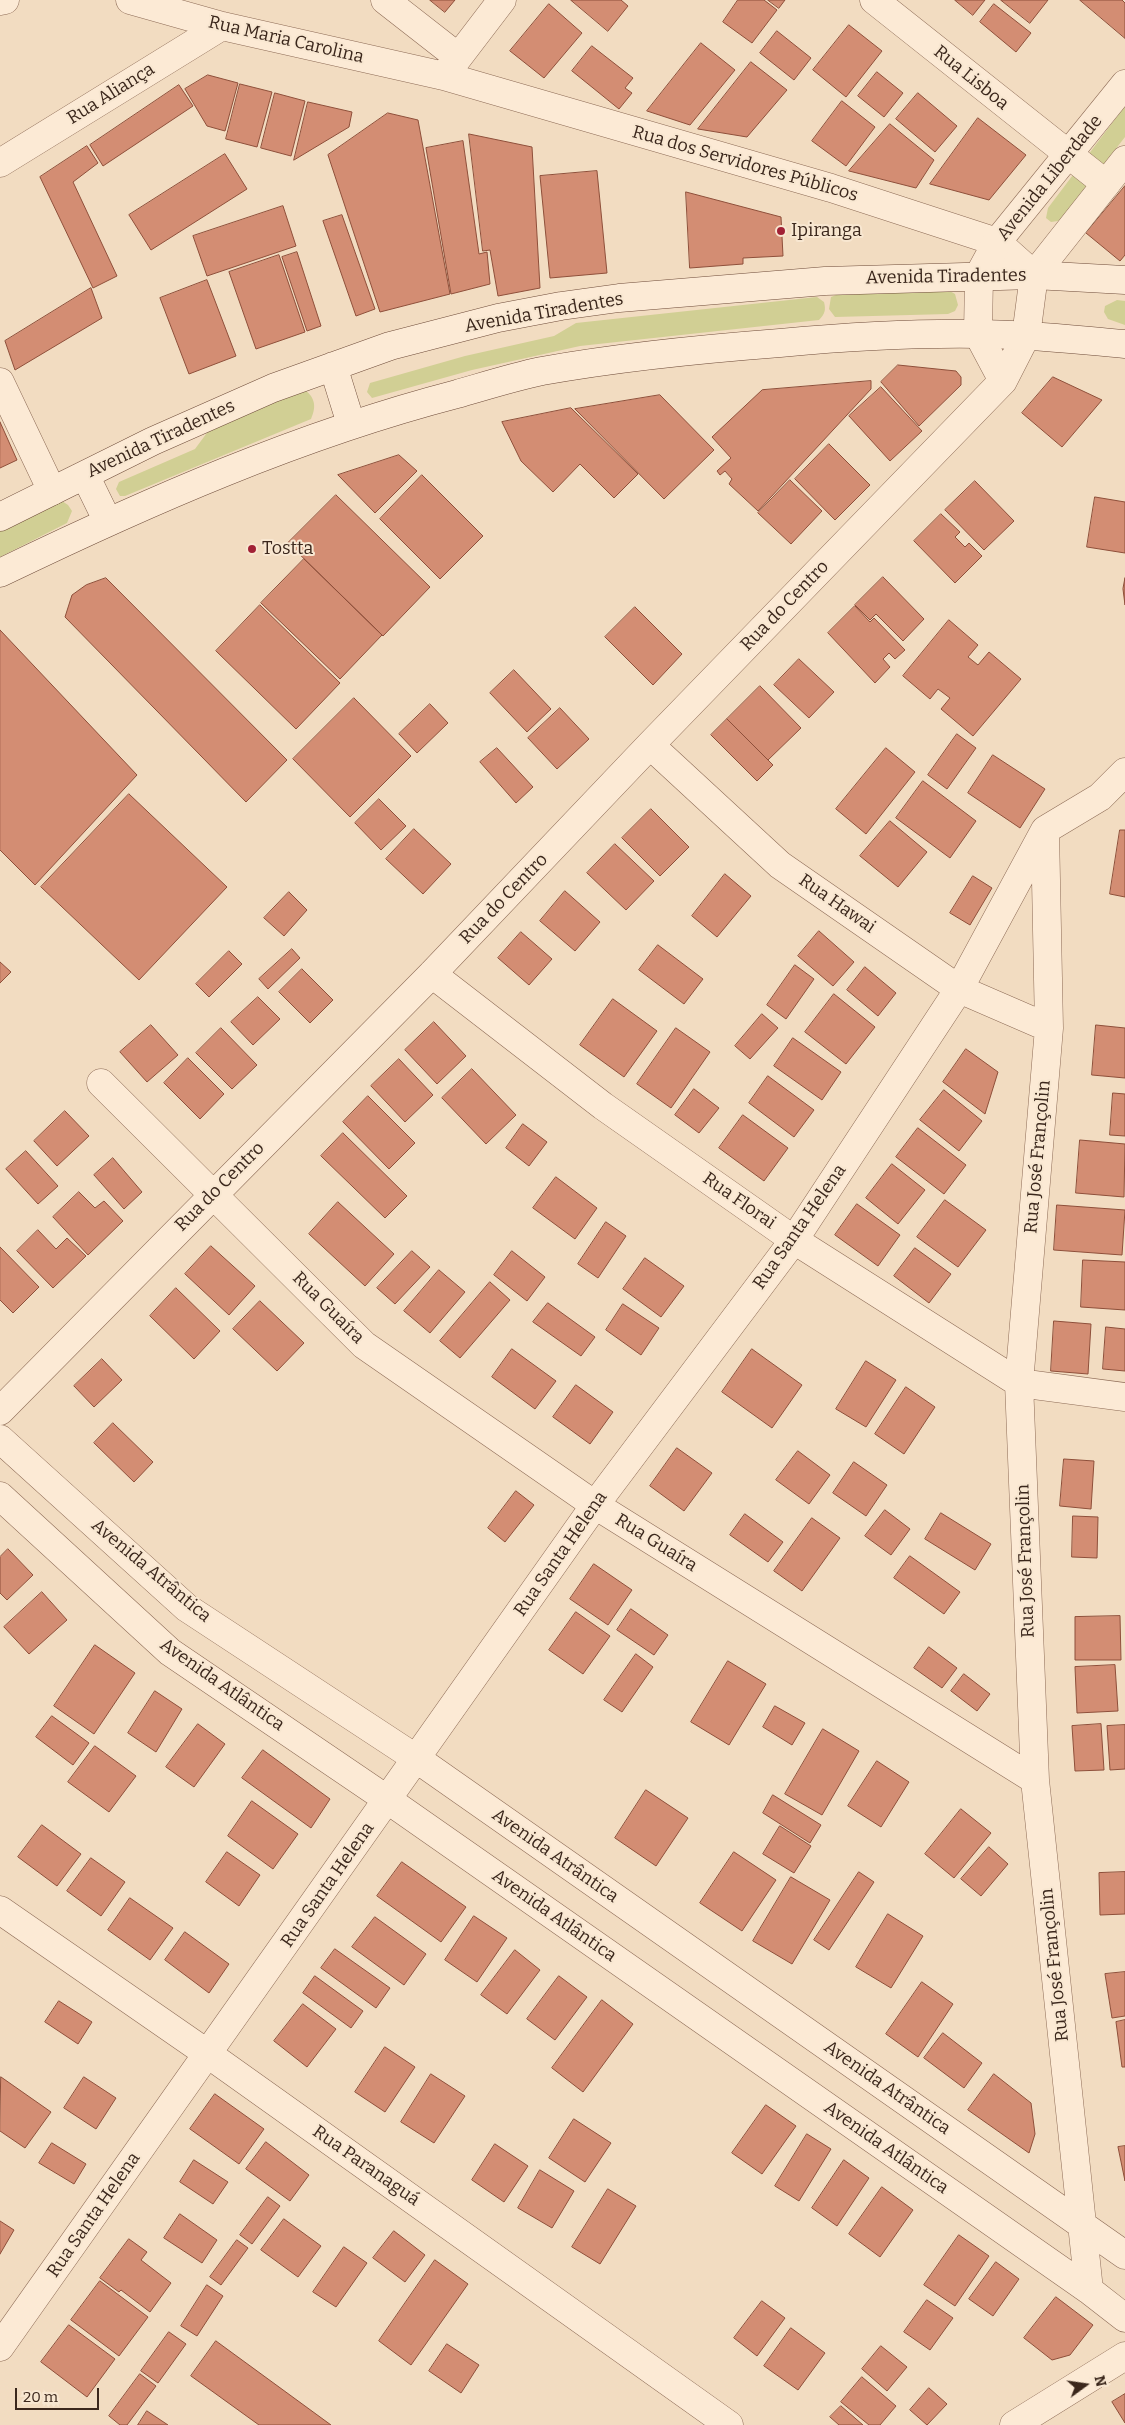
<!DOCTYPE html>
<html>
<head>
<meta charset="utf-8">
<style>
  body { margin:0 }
  #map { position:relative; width:1125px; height:2425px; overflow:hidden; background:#f2dcc1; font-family:Bitter,serif }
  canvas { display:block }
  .north { position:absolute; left:1060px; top:2360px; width:50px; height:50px; -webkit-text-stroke:4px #f8e7d1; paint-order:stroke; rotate:76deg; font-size:14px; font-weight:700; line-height:20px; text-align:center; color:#3b271c }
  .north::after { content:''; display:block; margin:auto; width:18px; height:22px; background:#3b271c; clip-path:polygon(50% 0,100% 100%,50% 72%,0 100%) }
  .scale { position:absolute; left:15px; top:2388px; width:84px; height:22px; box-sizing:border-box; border:2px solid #3b271c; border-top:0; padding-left:6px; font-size:15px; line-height:18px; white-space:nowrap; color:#3b271c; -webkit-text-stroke:4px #f8e7d1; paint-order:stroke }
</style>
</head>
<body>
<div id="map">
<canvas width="1125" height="2425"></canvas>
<div class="north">N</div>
<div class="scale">20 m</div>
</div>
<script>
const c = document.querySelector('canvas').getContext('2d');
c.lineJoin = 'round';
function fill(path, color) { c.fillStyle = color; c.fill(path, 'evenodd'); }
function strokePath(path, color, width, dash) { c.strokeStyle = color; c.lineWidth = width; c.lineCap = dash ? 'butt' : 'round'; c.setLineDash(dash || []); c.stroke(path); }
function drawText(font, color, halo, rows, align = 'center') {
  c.font = font + ' Bitter,serif'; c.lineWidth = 4; c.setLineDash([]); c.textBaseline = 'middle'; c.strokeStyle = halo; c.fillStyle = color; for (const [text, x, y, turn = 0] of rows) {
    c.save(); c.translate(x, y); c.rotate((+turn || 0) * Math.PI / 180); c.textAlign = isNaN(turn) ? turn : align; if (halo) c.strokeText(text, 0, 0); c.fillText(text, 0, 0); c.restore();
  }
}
fill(new Path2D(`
  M1125,106V137L1062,218L1058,221L1051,222L1046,218L1048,208Z
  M948,290L955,294L958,305L955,311L948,314L835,317L829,309L831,297L836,295Z
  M817,297L824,302C826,310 825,314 819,320L580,346L472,370L372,398L367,392L370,383L465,356L554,336L576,323Z
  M1117,300L1125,301V325L1108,319L1104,312L1105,306Z
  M302,388C315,396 317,406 311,419L125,496H120L116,489L119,482L195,449L212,426Z
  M62,501L68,505L72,511L67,523L0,557V529Z`), '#d1cf94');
const building = new Path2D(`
  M430,0H455L445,12Z
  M571,0H621L628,6L608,31Z
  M738,0H764L777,10L752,43L723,22Z
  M768,0H785L779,8Z
  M955,0H985L973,15Z
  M1001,0H1048L1030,23Z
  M1080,0H1122L1125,3V38Z
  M549,4L582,33L544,78L510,51Z
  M994,4L1031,33L1016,52L980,22Z
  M849,25L882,51L846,97L813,70Z
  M777,31L811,58L794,80L760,53Z
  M701,43L735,70L690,125L647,111Z
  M592,46L633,78L625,88L632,93L619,109L572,71Z
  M751,62L787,90L747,137L698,129Z
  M877,72L903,93L884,117L858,96Z
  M208,75L238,83L225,131L207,126L185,89Z
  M240,84L272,92L257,147L226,139Z
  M179,85L193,106L103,166L90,145Z
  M275,93L305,101L291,156L261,148Z
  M918,93L957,126L935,152L896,119Z
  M842,101L875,127L846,166L812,141Z
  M308,102L352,112L349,127L294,160Z
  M388,113L418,120L450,294L380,312L328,155Z
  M978,118L1026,155L989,200L930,184Z
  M890,124L934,160L916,188L849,171Z
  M469,134L532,147L540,288L498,296L490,250L483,251Z
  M463,141L479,254L487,252L490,284L451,294L426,148Z
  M87,146L98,163L73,182L117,276L93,288L40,177Z
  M225,154L247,189L151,250L129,215Z
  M597,171L607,273L550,278L540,176Z
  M1125,186V255L1120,261L1086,233Z
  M686,192L781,217L783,256L743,258V264L690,268Z
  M283,206L296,246L207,276L193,236Z
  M342,215L375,309L356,316L323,221Z
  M297,252L321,326L307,331L282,257Z
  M279,255L305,332L256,349L229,272Z
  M207,280L236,356L189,374L160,298Z
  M91,288L102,318L15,370L5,341Z
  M898,365L956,371L961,377V385L919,426L881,382Z
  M1053,377L1102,400L1062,447L1022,413Z
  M871,381V389L758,511L729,484L732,479L725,471L720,475L717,471L731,458L712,437L762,390Z
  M881,387L922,431L890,461L849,416Z
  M660,395L714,450L664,499L575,409Z
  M571,408L638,474L614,498L580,464L553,492L521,461L502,422Z
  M0,422L17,460L0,468Z
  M829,444L870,485L835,520L795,479Z
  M399,455L417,471L375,513L338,475Z
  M422,475L483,536L440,579L380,519Z
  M790,480L822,511L791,544L758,513Z
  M975,481L1014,521L984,550L945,510Z
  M336,495L430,587L383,636L288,543Z
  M1095,497L1125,502V553L1087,547Z
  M941,514L960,532L955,537L965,547L969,543L982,556L955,583L914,541Z
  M304,559L382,635L340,679L261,603Z
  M883,577L924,619L903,641L876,614L870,620L855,605Z
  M106,578L287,760L246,802L65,617L72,595L86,585Z
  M1125,578V605L1123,589Z
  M260,605L340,683L296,729L216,651Z
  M855,606L870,622L874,618L905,650L895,659L889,653L883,659L890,667L875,683L828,633Z
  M635,607L682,654L653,685L605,637Z
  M949,620L978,645L968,657L978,665L989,652L1021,679L973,736L941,709L950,698L938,689L930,699L903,676Z
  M0,630L137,775L35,885L0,850Z
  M799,659L834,692L809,718L774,685Z
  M514,670L551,709L527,732L490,693Z
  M760,686L801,728L768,760L727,719Z
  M354,698L411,756L350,817L293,759Z
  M430,704L448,723L417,753L399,734Z
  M560,708L589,739L557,769L528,738Z
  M727,719L773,765L757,781L711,735Z
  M957,734L976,748L947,789L928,775Z
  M497,748L533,787L516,803L480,762Z
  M886,748L915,772L866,834L836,809Z
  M993,755L1045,789L1020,828L968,793Z
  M923,781L976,821L950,858L896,818Z
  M129,794L227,887L139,980L41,887Z
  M379,799L406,826L381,850L355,823Z
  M651,809L689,847L660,876L622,838Z
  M890,821L927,852L898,887L860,856Z
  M414,829L451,864L423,894L386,859Z
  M1120,830H1125V897L1110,894Z
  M615,844L654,881L626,910L587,873Z
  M725,874L751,896L717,937L692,916Z
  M973,876L992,888L970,925L950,913Z
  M565,891L600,922L575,951L540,921Z
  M289,892L307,910L284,936L264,918Z
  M819,931L854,962L833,986L798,956Z
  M521,932L552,959L529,985L498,958Z
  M658,945L703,979L684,1004L639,970Z
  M292,949L300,958L268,989L259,979Z
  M229,951L242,964L209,997L196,984Z
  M0,962L11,972L0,983Z
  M795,965L814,979L786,1019L767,1005Z
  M865,967L896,993L878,1016L847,990Z
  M302,969L333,1000L310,1023L279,992Z
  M834,994L875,1027L846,1064L805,1032Z
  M258,997L280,1019L253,1045L231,1022Z
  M613,999L657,1031L624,1077L580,1045Z
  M762,1014L778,1028L750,1059L735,1046Z
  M434,1022L466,1056L437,1084L405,1050Z
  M151,1025L178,1055L147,1082L120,1052Z
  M1096,1025L1125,1028V1078L1092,1075Z
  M221,1028L257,1065L232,1089L196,1053Z
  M676,1028L710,1052L671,1108L637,1084Z
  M793,1038L841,1072L822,1100L774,1066Z
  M966,1049L998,1072L985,1114L943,1082Z
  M188,1058L224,1094L200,1119L164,1083Z
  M399,1059L433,1095L405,1122L371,1086Z
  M472,1069L516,1115L486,1144L442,1098Z
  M768,1076L814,1110L794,1137L749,1103Z
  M694,1089L719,1108L699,1133L675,1115Z
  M944,1090L982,1121L959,1151L920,1120Z
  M1113,1093L1125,1094V1136L1110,1135Z
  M368,1096L415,1143L389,1169L343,1122Z
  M65,1111L89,1136L57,1166L34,1141Z
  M743,1115L788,1148L764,1181L719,1148Z
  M523,1124L547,1142L529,1166L506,1148Z
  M918,1128L966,1165L944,1194L896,1157Z
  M343,1133L407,1196L385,1218L321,1156Z
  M1080,1140L1125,1144L1124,1197L1076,1193Z
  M26,1151L58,1186L38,1204L6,1169Z
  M113,1158L142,1192L124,1209L94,1175Z
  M892,1164L925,1190L898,1224L866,1198Z
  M556,1177L597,1208L575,1239L533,1208Z
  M79,1192L95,1208L104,1201L123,1221L88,1255L53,1217Z
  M945,1200L986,1230L958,1267L917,1237Z
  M338,1202L394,1254L365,1286L309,1234Z
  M857,1204L900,1235L878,1266L835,1235Z
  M1057,1205L1125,1210L1122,1255L1054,1250Z
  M606,1222L626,1236L598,1278L578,1264Z
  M38,1230L56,1249L67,1238L86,1256L53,1288L17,1251Z
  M211,1246L255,1286L229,1315L185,1274Z
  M0,1247L39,1287L13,1313L0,1300Z
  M915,1248L951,1274L929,1303L894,1276Z
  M412,1251L430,1267L395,1304L377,1288Z
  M512,1251L545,1277L527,1301L494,1275Z
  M645,1258L684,1286L661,1317L623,1289Z
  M1083,1260L1125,1262V1310L1081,1307Z
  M439,1270L465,1292L430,1333L404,1311Z
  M490,1282L510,1300L460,1358L440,1341Z
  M176,1288L220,1331L194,1359L150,1316Z
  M260,1301L304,1343L277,1371L233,1329Z
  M548,1303L595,1337L581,1356L533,1322Z
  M623,1304L659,1328L641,1355L606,1330Z
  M1054,1321L1091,1324L1088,1374L1051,1371Z
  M1106,1327L1125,1329V1371L1103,1369Z
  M512,1349L556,1381L535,1409L492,1377Z
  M752,1349L802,1385L772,1428L722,1392Z
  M102,1359L122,1380L94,1407L74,1386Z
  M866,1361L896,1380L866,1427L836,1409Z
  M576,1385L613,1412L590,1444L553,1417Z
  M906,1387L935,1407L904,1454L875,1434Z
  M113,1423L153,1462L134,1482L94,1443Z
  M677,1448L712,1473L684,1511L650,1486Z
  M798,1451L830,1475L809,1504L776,1480Z
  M1064,1459L1094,1461L1091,1509L1060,1506Z
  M854,1462L887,1485L866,1516L833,1493Z
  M516,1491L534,1505L505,1542L488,1528Z
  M885,1510L910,1529L891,1555L865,1536Z
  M941,1513L991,1544L975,1570L925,1539Z
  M745,1514L783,1542L768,1562L730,1535Z
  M1073,1516L1098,1517L1097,1558L1072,1557Z
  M812,1518L840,1538L802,1591L774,1571Z
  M8,1549L33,1575L7,1600L0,1593V1557Z
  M910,1556L960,1592L944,1614L894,1578Z
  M594,1564L632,1590L608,1625L570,1599Z
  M42,1592L67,1620L29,1654L4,1627Z
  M631,1609L668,1635L654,1655L617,1630Z
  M576,1612L610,1636L583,1674L549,1650Z
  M1120,1616L1121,1660H1075V1617Z
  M95,1645L135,1673L94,1734L54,1706Z
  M929,1647L957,1668L942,1688L914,1668Z
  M636,1654L653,1667L622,1712L604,1700Z
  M728,1661L766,1684L729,1745L691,1722Z
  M1115,1665L1118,1711L1077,1713L1075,1667Z
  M964,1674L990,1694L977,1711L951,1691Z
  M155,1691L182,1709L156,1752L128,1733Z
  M775,1706L805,1723L792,1745L763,1727Z
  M52,1716L89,1743L73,1765L36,1737Z
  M198,1724L225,1744L194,1787L166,1767Z
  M1101,1724L1104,1770L1075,1771L1072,1726Z
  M1125,1725V1769L1110,1770L1107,1726Z
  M823,1729L859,1751L822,1815L785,1794Z
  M95,1746L136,1776L109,1812L68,1782Z
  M263,1750L330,1799L311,1828L242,1778Z
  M877,1761L909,1782L881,1827L848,1806Z
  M646,1790L688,1818L656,1866L615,1838Z
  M773,1795L821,1825L810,1843L763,1813Z
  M252,1801L298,1834L273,1869L228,1836Z
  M961,1809L991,1833L954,1878L925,1854Z
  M42,1825L81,1854L57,1886L18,1857Z
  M780,1826L811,1846L794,1873L763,1854Z
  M989,1847L1008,1864L981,1896L961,1879Z
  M227,1852L260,1875L239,1906L206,1882Z
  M734,1852L776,1880L742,1931L700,1903Z
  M91,1858L125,1882L101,1916L67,1891Z
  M402,1862L466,1907L441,1942L377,1896Z
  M859,1872L874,1882L829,1950L814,1940Z
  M1125,1872V1914L1100,1915L1099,1873Z
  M791,1877L830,1900L792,1964L753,1941Z
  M130,1898L173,1928L150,1960L108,1930Z
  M888,1914L923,1936L891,1988L856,1967Z
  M474,1916L507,1938L477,1982L445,1960Z
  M375,1917L426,1954L404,1985L352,1947Z
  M185,1932L229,1964L209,1993L165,1960Z
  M335,1949L390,1988L376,2008L321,1968Z
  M515,1950L540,1970L507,2014L481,1995Z
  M1125,1972V2016L1112,2018L1105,1974Z
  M315,1976L363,2011L351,2028L303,1993Z
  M559,1976L587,1997L555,2040L527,2019Z
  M922,1982L953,2004L918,2057L886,2034Z
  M602,2000L633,2024L583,2092L552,2068Z
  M59,2001L92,2022L78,2044L45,2022Z
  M303,2004L336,2029L307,2067L274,2041Z
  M1125,2020V2067H1122L1116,2022Z
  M943,2033L982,2063L964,2088L924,2058Z
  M385,2047L415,2067L385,2112L355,2092Z
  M431,2074L465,2096L434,2143L401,2122Z
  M994,2074L1031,2103L1035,2134L1029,2153L968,2110Z
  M1,2077L51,2112L25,2148L0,2131Z
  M84,2077L116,2098L96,2129L64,2108Z
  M215,2094L264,2129L239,2164L190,2129Z
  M766,2105L796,2126L762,2174L732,2153Z
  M574,2119L611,2143L585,2182L549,2158Z
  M807,2134L831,2149L799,2201L775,2186Z
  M266,2142L309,2175L290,2201L246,2169Z
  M52,2143L86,2164L74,2184L39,2163Z
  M495,2144L528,2166L504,2202L472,2180Z
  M1125,2146V2181L1118,2147Z
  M194,2160L228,2182L213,2204L180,2182Z
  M844,2160L869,2178L837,2226L812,2208Z
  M540,2170L574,2191L552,2228L518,2208Z
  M882,2187L913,2210L880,2257L849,2234Z
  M608,2189L636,2206L600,2264L572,2247Z
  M268,2197L280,2206L252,2244L240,2235Z
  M180,2214L217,2240L202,2263L164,2238Z
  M284,2219L321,2246L298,2277L261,2250Z
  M0,2221L14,2230L0,2254Z
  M394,2231L425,2255L405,2282L373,2258Z
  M959,2235L989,2256L955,2306L924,2285Z
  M129,2239L147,2252L141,2260L171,2283L150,2312L121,2290L119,2292L100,2278Z
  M237,2240L248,2248L221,2285L210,2277Z
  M344,2247L367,2263L336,2307L313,2292Z
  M435,2260L468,2284L411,2365L379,2341Z
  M996,2262L1019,2279L993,2316L969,2299Z
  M100,2281L148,2317L119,2356L71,2320Z
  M207,2285L223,2296L197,2336L181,2326Z
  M1056,2297L1093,2325L1070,2355L1052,2360L1024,2338Z
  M927,2300L953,2318L930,2350L904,2332Z
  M762,2301L785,2318L757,2356L734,2338Z
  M69,2325L115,2359L87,2397L41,2362Z
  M791,2328L825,2353L798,2390L764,2366Z
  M169,2332L186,2344L158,2383L141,2371Z
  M216,2341L331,2425H259L191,2376Z
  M447,2344L479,2365L461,2393L429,2371Z
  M881,2346L907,2367L887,2391L862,2369Z
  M140,2374L156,2386L127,2425H120L109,2416Z
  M862,2377L896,2406L880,2425H869L841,2402Z
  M929,2388L947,2404L927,2425L910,2410Z
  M1125,2394V2423L1112,2402Z
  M841,2406L863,2425H839L830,2417Z
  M147,2411L168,2425H138Z`);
fill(building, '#d38d73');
strokePath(building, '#8e4f3a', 1);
const minor = new Path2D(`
  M130,0L222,26L444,76L831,188L997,242L1034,275
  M385,0L458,57
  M874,0L1106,184
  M0,1L5,0
  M444,76L502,0
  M0,163L222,26
  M978,334L1003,381
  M0,382L52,491
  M650,745L780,865L959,989L1049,1028
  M1045,831L1049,1028L1019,1383L1035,1780L1089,2290
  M432,974L603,1106L794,1240L1019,1383L1125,1397
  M101,1083L364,1345L595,1505L1035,1780
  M0,1411L432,974L650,745L1003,381L1026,336
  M0,1439L187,1608L417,1759L1125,2255
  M0,1496L170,1652L388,1800L1089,2290L1125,2318
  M0,1910L208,2054L729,2425
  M0,2347L595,1505L794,1240L959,989L1045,830L1100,797L1125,772
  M1014,2425L1125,2356`);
const tertiary = new Path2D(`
  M978,334L979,275L997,242L1125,84
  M1026,336L1034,275L1125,160`);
const secondary = new Path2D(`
  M333,366L351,424
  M85,475L108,522
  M0,517L153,441L273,388L390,346L498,318L561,306L619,298L825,281L1034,275L1125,280
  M0,573C147,502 299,435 457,394C485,386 513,377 542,371C620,357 701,349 780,343C846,337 913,333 979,334C1028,334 1076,340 1125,344`);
strokePath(minor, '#8d6b56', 29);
strokePath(tertiary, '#8d6b56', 29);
strokePath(secondary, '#6f4c3a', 29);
strokePath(minor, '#fcead5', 28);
strokePath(tertiary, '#fcead5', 28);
strokePath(secondary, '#fcead5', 28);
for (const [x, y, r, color] of [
  [781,231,5,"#a12135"],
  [252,549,5,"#a12135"]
]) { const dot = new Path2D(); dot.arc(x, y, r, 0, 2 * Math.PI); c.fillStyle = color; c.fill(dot); strokePath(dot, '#f8e7d1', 2); }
drawText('18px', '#3b271c', '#f8e7d1', [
  ["Rua Maria Carolina",286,40,13],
  ["Rua Lisboa",971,78,39],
  ["Rua Aliança",111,94,-32],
  ["Rua dos Servidores Públicos",745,164,16],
  ["Avenida Liberdade",1050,178,-51],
  ["Avenida Tiradentes",946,277,-1],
  ["Avenida Tiradentes",544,313,-10],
  ["Avenida Tiradentes",161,439,-25],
  ["Rua do Centro",785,606,-46],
  ["Rua do Centro",504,899,-46],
  ["Rua Hawai",837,904,35],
  ["Rua José Françolin",1038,1157,-85],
  ["Rua do Centro",220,1187,-45],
  ["Rua Florai",739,1201,35],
  ["Rua Santa Helena",800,1227,-55],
  ["Rua Guaíra",328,1308,45],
  ["Rua Guaíra",656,1543,32],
  ["Rua Santa Helena",561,1554,-55],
  ["Rua José Françolin",1026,1561,-92],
  ["Avenida Atrântica",151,1571,40],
  ["Avenida Atlântica",222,1685,35],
  ["Avenida Atrântica",555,1856,35],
  ["Rua Santa Helena",328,1885,-55],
  ["Avenida Atlântica",554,1916,35],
  ["Rua José Françolin",1055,1965,-96],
  ["Avenida Atrântica",887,2088,35],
  ["Avenida Atlântica",886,2148,35],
  ["Rua Paranaguá",366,2166,35],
  ["Rua Santa Helena",94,2215,-55]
]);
drawText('18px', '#3b271c', '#f8e7d1', [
  ["Ipiranga",791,231],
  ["Tostta",262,549]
], 'left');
</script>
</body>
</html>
